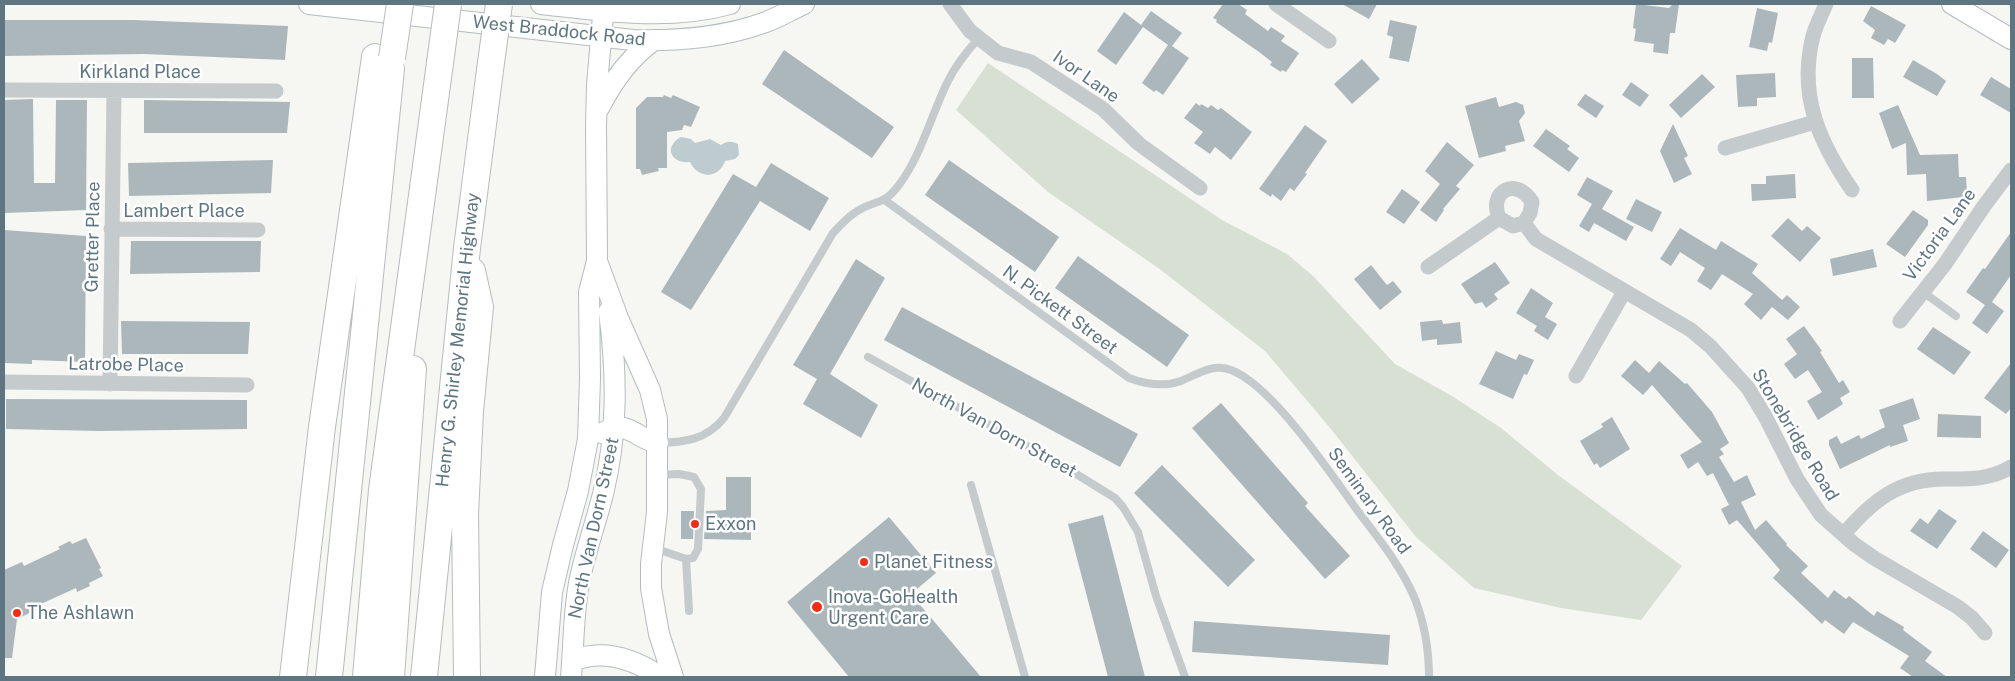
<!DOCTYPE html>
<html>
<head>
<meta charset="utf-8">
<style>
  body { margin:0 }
  #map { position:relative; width:2015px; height:681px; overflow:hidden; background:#f6f6f2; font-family:"Public Sans",sans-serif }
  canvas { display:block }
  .frame { position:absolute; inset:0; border:5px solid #5e7681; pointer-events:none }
</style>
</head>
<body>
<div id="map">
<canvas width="2015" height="681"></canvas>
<div class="frame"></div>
</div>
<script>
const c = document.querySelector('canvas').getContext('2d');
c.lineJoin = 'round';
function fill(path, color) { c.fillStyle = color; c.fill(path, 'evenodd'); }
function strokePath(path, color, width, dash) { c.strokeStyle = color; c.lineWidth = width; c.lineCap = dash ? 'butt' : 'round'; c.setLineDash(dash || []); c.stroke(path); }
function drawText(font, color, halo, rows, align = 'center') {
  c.font = font + ' "Public Sans",sans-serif'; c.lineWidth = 5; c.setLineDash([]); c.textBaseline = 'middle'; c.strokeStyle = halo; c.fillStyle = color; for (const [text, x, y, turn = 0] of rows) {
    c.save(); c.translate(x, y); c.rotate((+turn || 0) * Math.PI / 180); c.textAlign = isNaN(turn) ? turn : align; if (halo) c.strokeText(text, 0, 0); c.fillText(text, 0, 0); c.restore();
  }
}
fill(new Path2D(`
  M988,63L1222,220L1287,254L1313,276L1395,364L1452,396L1501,428L1558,475L1682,566L1641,620L1561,608L1474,588L1416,537L1331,429L1265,351L1161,270L1048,192L956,110Z`), '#d8dfd3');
fill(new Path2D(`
  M681,137L691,139L695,143L710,139L721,145C727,141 731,141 738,144L739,155L735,159L725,161C719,179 698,179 690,162C671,164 663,147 681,137Z`), '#beccd0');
fill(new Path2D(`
  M1223,4H1238L1247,10L1245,14L1268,31L1271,27L1285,36L1281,41L1299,53L1286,72L1282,70L1281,72L1270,65L1272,62L1259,52L1216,22L1217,20L1213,18Z
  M1342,4H1377L1369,19Z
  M1636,4L1669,8L1673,4H1679L1675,33H1670L1668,54L1653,52L1654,44L1634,41L1636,29L1633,28Z
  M1871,6L1906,25L1895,43L1888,39L1884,45L1871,38L1875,30L1863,21Z
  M1757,8L1778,13L1772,43L1769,42L1767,51L1749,47Z
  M1151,11L1182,33L1172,46L1189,58L1163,95L1156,90L1154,92L1142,83L1168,45L1143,27L1116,65L1097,51L1124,12L1141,25Z
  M4,20H133L288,26L285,60L144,54L4,56Z
  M1390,20L1417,26L1409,62L1389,58L1393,37L1387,35Z
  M784,50L894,127L872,158L762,84Z
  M1852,58H1873L1874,98H1852Z
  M1362,59L1380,79L1352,104L1334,84Z
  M1913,60L1937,74L1946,81L1937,96L1903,77Z
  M1775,73L1776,97L1757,98V106L1738,107L1736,75Z
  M1702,74L1715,87L1681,118L1669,105Z
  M1991,77L2011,89V113L1980,95Z
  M1631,82L1649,95L1640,107L1622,95Z
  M1585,94L1604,106L1596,118L1577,105Z
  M664,95L671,98L673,95L700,107L691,127L684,125L682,130L667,132V168H658L659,171L642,175L640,169H636V108L647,97H663Z
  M1496,97L1499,107L1516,102L1523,105L1525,113L1519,121L1525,141L1505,146L1506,151L1479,158L1465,106Z
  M33,99L34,183H55L56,100H87L86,210L4,213V100Z
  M144,100L290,102L287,133H144Z
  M1196,103L1200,106L1201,104L1208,108L1211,105L1218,110L1221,108L1252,132L1231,160L1215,147L1210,154L1194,143L1203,132L1184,118Z
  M1898,105L1920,155L1958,154L1959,177H1966L1967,192H1963V197L1927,201L1926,174L1907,175L1906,143L1892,149L1879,113Z
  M1673,124L1688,156L1684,158L1692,174L1674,183L1660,151Z
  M1305,125L1327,141L1305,173L1307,174L1294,191L1290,188L1281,201L1272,194L1271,197L1259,189Z
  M1546,129L1570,146L1567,149L1579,158L1569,172L1533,146Z
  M1447,142L1474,165L1456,186L1460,189L1443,209L1444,210L1436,222L1420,210L1440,184L1425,171Z
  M273,160L271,193L129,196L128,163Z
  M949,160L1059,237L1035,272L925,195Z
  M771,163L829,198L810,231L760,201L691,310L661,292L733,174L756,187Z
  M1795,174L1796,198L1752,201L1751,184H1766V176Z
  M1587,177L1613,191L1602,209L1634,227L1626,241L1594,223L1589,232L1579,226L1592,204L1577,195Z
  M1402,189L1420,202L1404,224L1386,212Z
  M1636,199L1662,212L1652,232L1626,219Z
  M1913,210L1928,220V225L1905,257L1886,244Z
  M1788,218L1802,231L1807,226L1821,238L1800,262L1771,236Z
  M1680,228L1716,250L1721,241L1758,264L1752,273L1782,300L1787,295L1800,307L1788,320L1772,307L1761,320L1744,304L1753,294L1722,274L1711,290L1697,281L1705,268L1680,252L1671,266L1660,259Z
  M4,230L86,236L85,362L32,360V364L4,363Z
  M2011,232V275L1992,302L2004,311L1987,334L1972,323L1985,305L1966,292L1983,268L1985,269Z
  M131,241H261L260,272L130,274Z
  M1873,249L1877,267L1833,276L1830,259Z
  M1078,256L1189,335L1167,367L1055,288Z
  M856,259L885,278L830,374L878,405L861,438L803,404L817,379L793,365Z
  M1495,262L1510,283L1494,294L1498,299L1486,308L1482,302L1475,304L1461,284Z
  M1371,265L1387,285L1393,281L1402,292L1380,310L1354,279Z
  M1531,288L1553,303L1545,317L1557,324L1548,340L1534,331L1537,326L1516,313Z
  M902,307L1138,434L1120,467L884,340Z
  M1442,320L1443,324L1460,322L1462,343L1437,345V339L1422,341L1420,322Z
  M121,321L250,322L248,354H122Z
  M1804,326L1822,351L1820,352L1839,383L1843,380L1850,392L1840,398L1843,404L1818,420L1807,401L1822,392L1808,370L1795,379L1784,364L1797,354L1786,339Z
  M1933,327L1971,352L1954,375L1917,349Z
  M1496,351L1516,360L1519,354L1534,360L1527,375L1524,374L1513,399L1479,384Z
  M1635,360L1649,373L1659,361L1685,384L1687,383L1712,412L1729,443L1720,449L1724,454L1719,457L1734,482L1747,475L1756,495L1741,502L1755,530L1766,520L1787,544L1786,545L1808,566L1801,573L1828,598L1834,590L1846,599L1849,596L1874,616L1877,611L1904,627L1903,630L1932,652L1925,661L1947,677H1913L1900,668L1909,656L1853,622L1844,634L1825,620L1822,624L1773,578L1780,570L1737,520L1729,525L1721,509L1729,505L1713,473L1707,476L1698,462L1688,469L1680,455L1702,442L1652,385L1643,395L1621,376Z
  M2011,363V408L2006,414L1984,398Z
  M1913,398L1920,419L1903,425L1908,441L1890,447V445L1840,469L1829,445V440L1837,436L1841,444L1859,435L1861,439L1885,427L1879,410Z
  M6,399L247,400V429L100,431L6,429Z
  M1221,403L1308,503L1305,506L1350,556L1325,579L1192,428Z
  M1938,414L1981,416V438L1937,437Z
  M1612,417L1630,449L1600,468L1597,463L1594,465L1580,441L1603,427L1601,424Z
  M1162,465L1255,560L1228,587L1134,493Z
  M726,477H751V540L704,539L706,511L726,510Z
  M1939,509L1957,521L1937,549L1910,531L1920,518L1928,524Z
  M681,511H694L693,539H681Z
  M1103,515L1145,677H1108L1068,524Z
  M889,517L936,573L911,594L981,677H849L787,602Z
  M1983,531L2009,550L1996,568L1970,549Z
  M86,538L101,568L99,569L103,576L89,583L90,586L77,592L76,588L41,604L42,607L17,619L12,658H4V570L22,562L24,566L60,549L58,547L70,541L72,544Z
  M1194,621L1390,635L1388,665L1192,652Z`), '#acb7bb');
const secondary = new Path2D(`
  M309,4L633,40C678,41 723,38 766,22C779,17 791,10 804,4
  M541,4C604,11 668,21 730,4
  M1952,4L2011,39
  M599,108C613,81 629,58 654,40
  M597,261L618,318L650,390L657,419V512L651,564V588L659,634L673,677
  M602,433C607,431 613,427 617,427C632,427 643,441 658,443
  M572,661C603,648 634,659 661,677
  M545,677L552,592L563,545L578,491L588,439L590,378L589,292L597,261L596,126L597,85L604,4
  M571,677C574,644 573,611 580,578C586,550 596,522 603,494C618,433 617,373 609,311`);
const highway = new Path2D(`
  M293,677L322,427L375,57
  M329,677L391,69
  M366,677L382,490L440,63
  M391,677L413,369
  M424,677L467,248L490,70
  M467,677L465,514L470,411L480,307L472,271`);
strokePath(secondary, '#b5bcc0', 22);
strokePath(highway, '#b7bcbe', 28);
strokePath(new Path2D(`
  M886,201L1129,378C1145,384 1164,387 1181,381C1198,374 1212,363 1231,370C1272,385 1331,474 1357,510C1378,538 1402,567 1415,599C1425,625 1429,650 1429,677
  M1923,292L1956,316
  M868,357L1065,467L1115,498L1123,507L1138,532L1156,596L1185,677
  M659,443C685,442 706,440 724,418L833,233C841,225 848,216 859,210C878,199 883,206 899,185C922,154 931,115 948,81C956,65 967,51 979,38
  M657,475L679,474L694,477L701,489L698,549L693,558L686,559
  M971,485L1025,677
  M654,548L686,559L689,611`), '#c5cacd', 8);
strokePath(new Path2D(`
  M950,4L970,31L998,53L1031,62L1103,109L1139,144L1200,188
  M1276,4L1329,41
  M1826,4C1822,14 1816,25 1813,36C1798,95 1819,142 1852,190
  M4,90L276,91
  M1725,148L1815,122
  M1524,223L1513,226L1499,218C1488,191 1516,176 1532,202L1530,213L1524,223L1536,239L1691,330L1711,347L1748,388L1765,416L1797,479L1821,515L1854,544L1874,558L1958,607L1972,618L1985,633
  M111,229L258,230
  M1428,267L1499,218
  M1900,321L1945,264L1984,206L2011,170
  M1576,376L1624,292
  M4,382L247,385
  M110,384L114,91
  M1844,534C1872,501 1899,479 1944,479C1969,479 1989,480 2011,467`), '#c5cacd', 15);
strokePath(secondary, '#fff', 20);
strokePath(highway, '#fff', 26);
const highwayBridge = new Path2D(`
  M392,58L400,4
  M440,63L448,4
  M490,70L499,4`);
strokePath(highwayBridge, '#b7bcbe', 28, []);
strokePath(highwayBridge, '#fff', 26);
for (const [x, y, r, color] of [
  [695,524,5,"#f42c15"],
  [864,562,5,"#f42c15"],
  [817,607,6,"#f42c15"],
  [17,613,5,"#f42c15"]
]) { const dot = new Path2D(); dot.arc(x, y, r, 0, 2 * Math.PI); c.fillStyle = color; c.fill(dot); strokePath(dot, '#fff', 2); }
drawText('18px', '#5e7681', '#fff', [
  ["West Braddock Road",559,31,6],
  ["Kirkland Place",140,72],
  ["Ivor Lane",1086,77,35],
  ["Lambert Place",184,211],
  ["Victoria Lane",1940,235,-54],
  ["Gretter Place",93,237,-89],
  ["N. Pickett Street",1060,310,36],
  ["Henry G. Shirley Memorial Highway",458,340,-84],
  ["Latrobe Place",126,365,1],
  ["North Van Dorn Street",994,428,29],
  ["Stonebridge Road",1795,435,59],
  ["Seminary Road",1369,501,54],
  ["North Van Dorn Street",594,528,-78]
]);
drawText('18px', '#5e7681', '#fff', [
  ["Exxon",705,524],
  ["Planet Fitness",874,562],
  ["Inova-GoHealth",828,597],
  ["Urgent Care",828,618],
  ["The Ashlawn",27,613]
], 'left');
</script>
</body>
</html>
